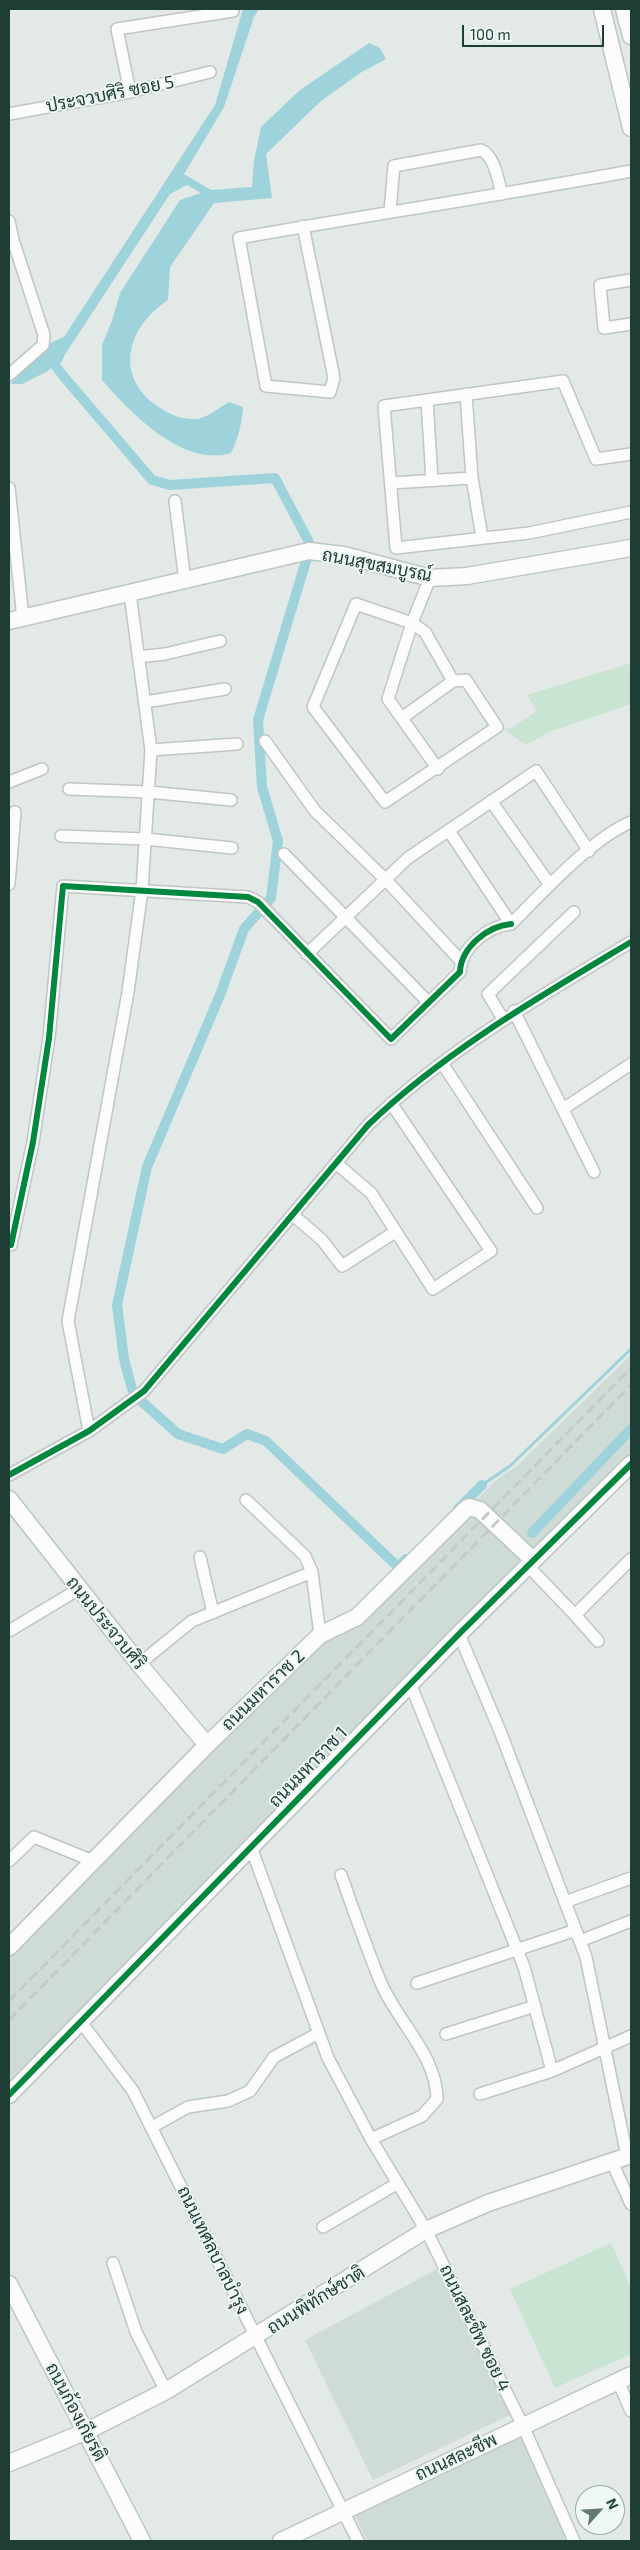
<!DOCTYPE html>
<html>
<head>
<meta charset="utf-8">
<style>
  body { margin:0 }
  #map { position:relative; width:640px; height:2550px; overflow:hidden; background:#e2e9e6; font-family:"Exo 2",sans-serif }
  canvas { display:block }
  .frame { position:absolute; inset:0; border:10px solid #1e3d35; pointer-events:none }
  .north { position:absolute; left:575px; top:2485px; width:50px; height:50px; box-sizing:border-box; background:#eff8f4; border:1px solid #9bada8; border-radius:50%; rotate:64deg; font-size:14px; font-weight:700; line-height:20px; text-align:center; color:#1e3d35 }
  .north::after { content:''; display:block; margin:auto; width:18px; height:22px; background:#637973; clip-path:polygon(50% 0,100% 100%,50% 72%,0 100%) }
  .scale { position:absolute; left:462px; top:25px; width:142px; height:22px; box-sizing:border-box; border:2px solid #1e3d35; border-top:0; padding-left:6px; font-size:15px; line-height:18px; white-space:nowrap; color:#1e3d35; -webkit-text-stroke:4px #eff8f4; paint-order:stroke }
</style>
</head>
<body>
<div id="map">
<canvas width="640" height="2550"></canvas>
<div class="frame"></div>
<div class="north">N</div>
<div class="scale">100 m</div>
</div>
<script>
const c = document.querySelector('canvas').getContext('2d');
c.lineJoin = 'round';
function fill(path, color) { c.fillStyle = color; c.fill(path, 'evenodd'); }
function strokePath(path, color, width, dash) { c.strokeStyle = color; c.lineWidth = width; c.lineCap = dash ? 'butt' : 'round'; c.setLineDash(dash || []); c.stroke(path); }
function drawText(font, color, halo, rows, align = 'center') {
  c.font = font + ' "Exo 2",Sarabun,sans-serif'; c.lineWidth = 4; c.setLineDash([]); c.textBaseline = 'middle'; c.strokeStyle = halo; c.fillStyle = color; for (const [text, x, y, turn = 0] of rows) {
    c.save(); c.translate(x, y); c.rotate((+turn || 0) * Math.PI / 180); c.textAlign = isNaN(turn) ? turn : align; if (halo) c.strokeText(text, 0, 0); c.fillText(text, 0, 0); c.restore();
  }
}
fill(new Path2D(`
  M631,1355V1456L9,2081V1957L318,1644L359,1622L495,1481L517,1466Z
  M439,2268L512,2414L373,2480L305,2340Z
  M520,2437L568,2541H367L355,2516Z`), '#cfdbd6');
fill(new Path2D(`
  M631,663V704L549,732L526,745L503,729L512,728L537,711L527,695Z
  M611,2243L631,2288V2354L555,2388L510,2289Z`), '#c9e4d2');
fill(new Path2D(`
  M243,9H259L254,17L224,107L184,174L211,190L252,187L254,161L261,127L300,90L369,43L380,48L386,59L360,73L321,101L266,154L272,198L214,203L170,267L168,300C128,326 113,375 157,406C170,414 180,420 196,419C206,419 220,407 229,402L243,407C242,424 238,438 231,453C183,468 130,412 102,380V345L112,321L120,293L180,200L201,193L187,185L170,194L64,356L48,371L22,384H10L52,342L64,337L215,105Z`), '#9ed3dc');
strokePath(new Path2D(`
  M482,1485L510,1466L631,1349`), '#9ed3dc', 3);
strokePath(new Path2D(`
  M59,356L54,364L65,378L152,480L170,485L275,478L309,542V551L258,720L262,787L278,841L271,898L244,929L220,995L147,1167L117,1305L124,1359L132,1389L140,1400L178,1434L223,1449L247,1434L266,1441L398,1567L406,1559
  M458,1509L482,1485
  M532,1533L631,1429`), '#9ed3dc', 10);
const street = new Path2D(`
  M130,92L117,29L233,11
  M9,114L130,92L210,72
  M390,211L394,166L481,150C495,156 498,181 502,194
  M9,221L13,240L44,335L43,345L9,375
  M303,226L334,378L330,392L266,386L239,238C370,215 501,195 631,171
  M631,280L600,285L604,328L631,324
  M466,394L472,478L482,537
  M427,400L432,480
  M631,454L596,459L563,381L384,406L396,548L529,533L631,512
  M391,483L472,478
  M9,488L23,618
  M175,501L185,581
  M430,578L412,623L388,699L438,769
  M356,604L412,623L425,632L453,681L466,680L497,727L385,802L313,707Z
  M138,657L165,654L220,641
  M145,702L225,689
  M402,718L453,681
  M265,741L315,811L385,879L460,960
  M151,750L237,744
  M9,782L42,769
  M69,789L149,792L231,800
  M491,801L550,885
  M449,831L511,924C543,892 591,839 631,822
  M61,836L146,839L232,848
  M284,854L428,1002
  M9,884L15,812
  M307,954L408,858L536,771L589,851
  M514,1011L594,1172
  M503,1019L488,994L574,912
  M442,1063L537,1208
  M563,1109L631,1064
  M337,1164L371,1193L433,1289L491,1251L391,1103
  M293,1215L322,1240L342,1266L395,1232
  M11,1245L33,1142L49,1038L63,886L248,897L258,902L391,1039L460,972C461,947 488,926 511,924
  M89,1431L68,1321L128,992L142,890L151,750L130,594
  M9,1475L89,1431L144,1391L368,1125C445,1051 539,997 631,942
  M246,1500L305,1556L312,1572L320,1635
  M200,1557L213,1613
  M527,1565L575,1615L631,1559
  M575,1615L598,1641
  M9,1631L79,1589
  M459,1634L500,1731L586,1957L627,2156
  M139,1664L192,1621L312,1572
  M410,1683L524,1967L552,2071
  M251,1847L328,2058L371,2139L426,2230L523,2426L574,2541
  M9,1861L34,1837L93,1861
  M341,1875C354,1911 366,1947 381,1983C397,2021 437,2056 437,2099L422,2116L371,2139
  M565,1902L631,1878
  M580,1941L631,1921
  M417,1983L576,1930
  M81,2022L133,2091L358,2541
  M446,2034L535,2006
  M480,2094L552,2071L631,2036
  M152,2127L188,2107L228,2101L250,2091L274,2057L317,2034
  M611,2160L631,2204
  M323,2227L398,2183
  M113,2263L136,2332L166,2391
  M618,2381L631,2411`);
const secondary = new Path2D(`
  M602,9L631,128
  M624,9L631,36
  M9,621L309,551L344,555L430,578L467,576L631,548
  M9,1499L139,1664L207,1745
  M9,1947L207,1745L320,1635L357,1617L465,1510L469,1507L480,1510L533,1560
  M9,2095L459,1634L631,1464
  M9,2284L142,2541
  M9,2463L87,2431L166,2391L426,2230L488,2203L631,2155
  M281,2541L631,2375`);
strokePath(street, '#bfc6c3', 14);
strokePath(secondary, '#bdc6c3', 19);
strokePath(street, '#fbfcfb', 11);
strokePath(secondary, '#fbfcfb', 16);
strokePath(new Path2D(`
  M9,2001L631,1368
  M9,2020L631,1385`), '#c5cac9', 3, [10, 5]);
strokePath(new Path2D(`
  M11,1245L33,1142L49,1038L63,886L248,897L258,902L391,1039L460,972C461,947 488,926 511,924
  M9,1475L89,1431L144,1391L368,1125C445,1051 539,997 631,942
  M9,2095L459,1634L631,1464`), '#00873e', 6);
drawText('18px', '#1e3d35', '#eff8f4', [
  ["ประจวบศิริ ซอย 5",110,94,-11],
  ["ถนนสุขสมบูรณ์",377,565,11],
  ["ถนนประจวบศิริ",106,1623,51],
  ["ถนนมหาราช 2",263,1690,-44],
  ["ถนนมหาราช 1",308,1767,-46],
  ["ถนนเทศลบาลบำรุง",213,2250,64],
  ["ถนนพิทักษ์ชาติ",316,2300,-32],
  ["ถนนสละชีพ ซอย 4",475,2328,64],
  ["ถนนก้องเกียรติ",76,2412,62],
  ["ถนนสละชีพ",456,2457,-25]
]);
</script>
</body>
</html>
